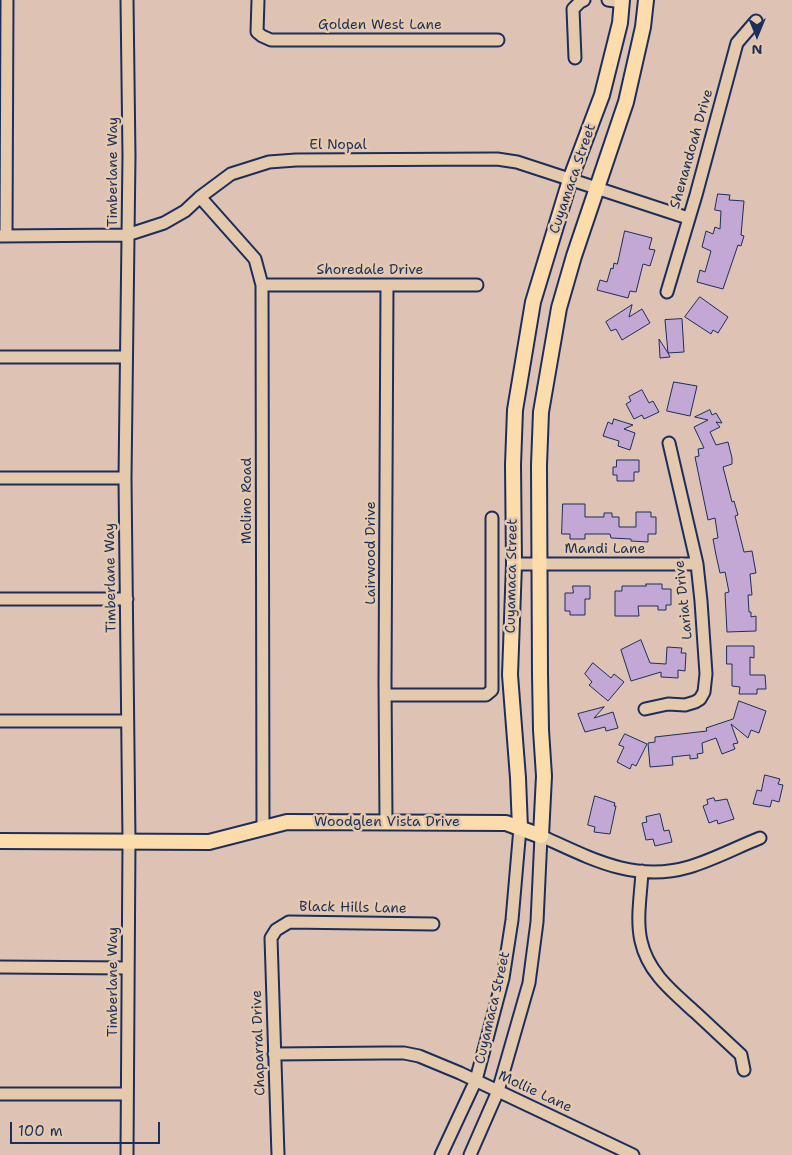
<!DOCTYPE html>
<html>
<head>
<meta charset="utf-8">
<style>
  body { margin:0 }
  #map { position:relative; width:792px; height:1155px; overflow:hidden; background:#dec2b4; font-family:"Shantell Sans",sans-serif }
  canvas { display:block }
  .north { position:absolute; left:732px; top:10px; width:50px; height:50px; -webkit-text-stroke:4px #e5c9ac; paint-order:stroke; rotate:180deg; font-size:14px; font-weight:700; line-height:20px; text-align:center; color:#1b2f5e }
  .north::after { content:''; display:block; margin:auto; width:18px; height:22px; background:#1b2f5e; clip-path:polygon(50% 0,100% 100%,50% 72%,0 100%) }
  .scale { position:absolute; left:10px; top:1122px; width:150px; height:22px; box-sizing:border-box; border:2px solid #1b2f5e; border-top:0; padding-left:6px; font-size:15px; line-height:18px; white-space:nowrap; color:#1b2f5e; -webkit-text-stroke:4px #e5c9ac; paint-order:stroke }
</style>
</head>
<body>
<div id="map">
<canvas width="792" height="1155"></canvas>
<div class="north">N</div>
<div class="scale">100 m</div>
</div>
<script>
const c = document.querySelector('canvas').getContext('2d');
c.lineJoin = 'round';
function fill(path, color) { c.fillStyle = color; c.fill(path, 'evenodd'); }
function strokePath(path, color, width, dash) { c.strokeStyle = color; c.lineWidth = width; c.lineCap = dash ? 'butt' : 'round'; c.setLineDash(dash || []); c.stroke(path); }
function drawText(font, color, halo, rows, align = 'center') {
  c.font = font + ' "Shantell Sans",sans-serif'; c.lineWidth = 5; c.setLineDash([]); c.textBaseline = 'middle'; c.strokeStyle = halo; c.fillStyle = color; for (const [text, x, y, turn = 0] of rows) {
    c.save(); c.translate(x, y); c.rotate((+turn || 0) * Math.PI / 180); c.textAlign = isNaN(turn) ? turn : align; if (halo) c.strokeText(text, 0, 0); c.fillText(text, 0, 0); c.restore();
  }
}
const building = new Path2D(`
  M718,194L730,195L729,200L744,201L741,235L744,236L741,246L738,245L723,289L697,282L700,270L705,272L711,251L702,247L706,231L713,234L715,227L720,229L721,211L715,210Z
  M625,231L652,238L649,249L655,250L650,266L643,264L636,292L630,291L628,298L597,290L600,280L607,282L611,268L613,269L614,263L617,264Z
  M700,297L728,317L718,333L713,330L711,334L685,317Z
  M632,305L629,317L642,309L650,323L622,340L616,329L611,331L606,322Z
  M682,319L684,352L668,353L670,357L660,358L659,339L668,353L665,320Z
  M674,382L697,386L690,416L667,411Z
  M642,390L649,403L653,401L659,412L644,419L642,415L634,419L626,404L631,401L629,397Z
  M710,410L712,415L716,413L722,423L716,422L720,427L710,432L716,445L728,442L732,458V464L723,467L732,502L734,501L738,515L735,516L744,552L752,551L756,573L750,574L752,595H748L749,612H751V617L756,616V631L727,632L725,593L729,592L725,572L720,573L716,555L713,539L718,538L715,518L708,520L695,457L699,456L698,449L704,448L694,427L708,420L695,417Z
  M614,419L633,425L624,429L635,433L630,450L618,446L619,441L603,436L608,422L612,424Z
  M617,460H639V472H634V481H617V475H613V467H616Z
  M563,504H585V517H604V513H612V517H619V527H636V512H651V517H656V534H648V542L631,541V539L611,538L610,534H585V539H570V534H562Z
  M646,584H662V589H671V605H666V610H658V606H638L639,616H615V591H622V586H646Z
  M573,586H590V599H585V615H570V611H565V593H573Z
  M641,640L650,663L666,664L667,647L682,648L681,653H686L685,671L678,670V678L661,677V672L631,681L621,650Z
  M727,646H754V658L750,657V675H765L766,689H757V694H739L740,687L732,686V664H727Z
  M593,663L611,678L614,674L624,682L608,701L589,685L592,682L585,674Z
  M739,701L766,711L759,733L751,730L748,738L731,724L738,743L733,744L735,749L722,754L716,738L702,743L703,753L697,754L698,758L690,759V755L672,757L673,765L650,767L648,743L655,742V737L707,731L706,728L733,719Z
  M604,707L594,718L613,712L618,728L606,731L605,727L585,732L578,714Z
  M625,734L647,744L636,766L632,764L630,769L617,762L624,747L619,745Z
  M765,775L780,779L778,784L783,785L779,802L772,800L770,807L753,804L757,790L761,791Z
  M595,796L615,803L614,806H616L610,834L594,832L595,827L588,825Z
  M714,798L715,801L727,799L734,819L718,824L717,820L709,823L703,806L708,804L707,800Z
  M660,814L664,831L669,830L672,842L655,846L653,839L646,840L642,823L647,822L646,817Z`);
fill(building, '#c3a7d4');
strokePath(building, '#1b2f5e', 1);
const minor = new Path2D(`
  M258,0L257,32L262,36L271,40H498
  M608,0L622,2
  M575,58L573,9L580,2L584,0
  M200,197L255,259L262,285L263,827
  M0,236L127,235L164,223L185,211L200,197L231,174L269,162L296,160L497,159L517,162L688,218
  M6,236L7,0
  M262,285H477
  M667,292L696,195L737,43L756,21
  M0,357H126
  M0,478H125
  M514,564H697
  M0,599H127
  M385,695H486L492,690V518
  M645,709L668,704L685,705L695,702L700,699L704,692L706,674L701,601L697,564L669,443
  M0,721H127
  M386,821L385,682L387,285
  M642,871C641,894 636,919 641,941C648,973 673,992 696,1013C711,1027 726,1041 741,1055L744,1070
  M0,967L127,968
  M274,1054L385,1053H404L419,1056L460,1073L633,1155
  M0,1094H127
  M127,1155L129,841L125,478L129,156L127,0
  M278,1155L271,938L276,930L289,922L433,924
  M441,1155L476,1080L503,978L512,920L520,828
  M470,1155L498,1091L529,983L537,922L541,836C590,858 634,883 689,867C713,860 737,847 760,838`);
const major = new Path2D(`
  M520,828L518,778L510,675L514,564L513,465L515,410L533,302L570,180L602,95L620,23L622,0
  M0,841L209,842L287,822L506,823L541,836L544,776L541,730L540,674L539,465L541,412L559,308L574,256L626,102L643,27L646,0`);
strokePath(minor, '#1b2f5e', 15);
strokePath(major, '#1b2f5e', 18);
strokePath(minor, '#e5c9ac', 11);
strokePath(major, '#fddcac', 14);
drawText('14px', '#1b2f5e', '#e5c9ac', [
  ["Golden West Lane",380,25],
  ["El Nopal",338,145],
  ["Shenandoah Drive",692,149,-74],
  ["Timberlane Way",113,172,-90],
  ["Cuyamaca Street",573,179,-71],
  ["Shoredale Drive",370,270],
  ["Molino Road",247,501,-90],
  ["Mandi Lane",605,549],
  ["Lairwood Drive",371,553,-90],
  ["Cuyamaca Street",512,576,-89],
  ["Timberlane Way",111,578,-91],
  ["Lariat Drive",684,600,-96],
  ["Woodglen Vista Drive",387,822],
  ["Black Hills Lane",353,908,1],
  ["Timberlane Way",113,982,-90],
  ["Cuyamaca Street",493,1008,-77],
  ["Chaparral Drive",259,1043,-92],
  ["Mollie Lane",535,1092,25]
]);
</script>
</body>
</html>
